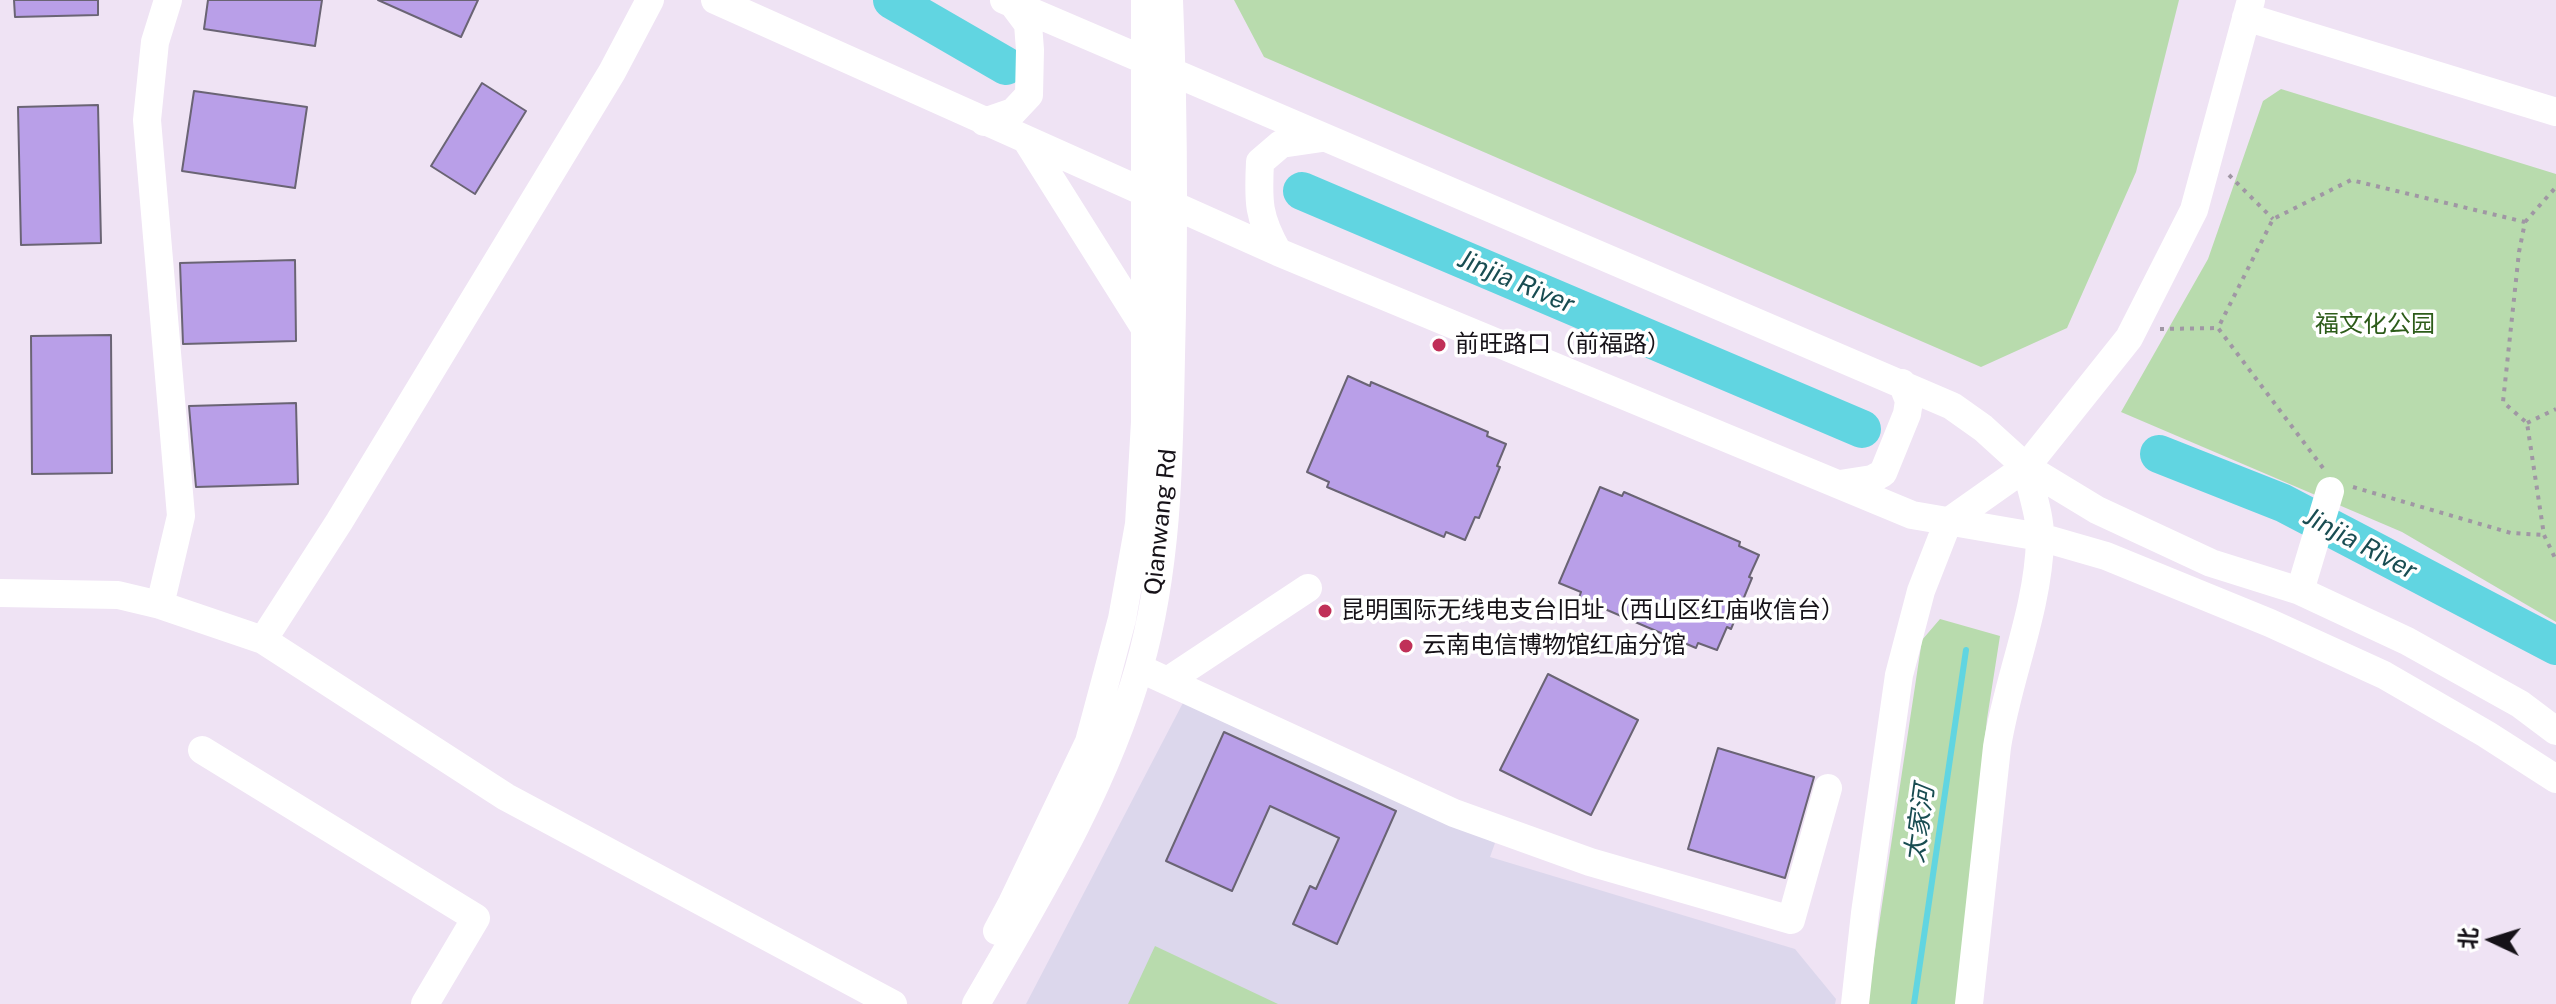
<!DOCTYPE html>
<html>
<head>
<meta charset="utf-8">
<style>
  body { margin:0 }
  #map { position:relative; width:2556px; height:1004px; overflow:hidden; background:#efe3f4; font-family:"Public Sans","Noto Sans SC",sans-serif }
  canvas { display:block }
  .north { position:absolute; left:2452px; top:900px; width:80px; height:80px; -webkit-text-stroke:6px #fff; paint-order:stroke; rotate:274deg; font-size:22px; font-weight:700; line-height:32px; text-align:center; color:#161218 }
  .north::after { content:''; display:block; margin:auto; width:28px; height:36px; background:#161218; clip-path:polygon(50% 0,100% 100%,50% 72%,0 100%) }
</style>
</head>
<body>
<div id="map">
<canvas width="2556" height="1004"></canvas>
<div class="north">北</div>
</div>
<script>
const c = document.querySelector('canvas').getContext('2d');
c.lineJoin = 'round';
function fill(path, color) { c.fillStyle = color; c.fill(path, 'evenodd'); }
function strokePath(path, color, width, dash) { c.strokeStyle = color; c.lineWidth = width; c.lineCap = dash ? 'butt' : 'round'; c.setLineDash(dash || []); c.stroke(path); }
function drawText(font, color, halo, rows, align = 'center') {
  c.font = font + ' "Public Sans","Noto Sans SC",sans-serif'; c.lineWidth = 7; c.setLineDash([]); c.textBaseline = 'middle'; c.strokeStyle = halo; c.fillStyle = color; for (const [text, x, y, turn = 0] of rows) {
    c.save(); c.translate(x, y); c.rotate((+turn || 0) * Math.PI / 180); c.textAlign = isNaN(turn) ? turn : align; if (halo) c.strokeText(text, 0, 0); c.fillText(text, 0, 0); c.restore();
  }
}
fill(new Path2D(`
  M1186,697L1495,843L1490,857L1795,949L1836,999L1835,1004H1026Z`), '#dcd7ec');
fill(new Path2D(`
  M1234,0H2179L2136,172L2067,328L1981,367L1264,57Z
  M2281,89L2556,174V622L2402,532L2121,412L2208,259L2263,101Z
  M1940,619L2000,636L1987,719L1956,1004H1867L1922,640Z
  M1155,946L1278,1004H1128Z`), '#b8dbad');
strokePath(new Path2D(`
  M1914,1004L1966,650`), '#61d5e1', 6);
strokePath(new Path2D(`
  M892,0L1006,66
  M1302,191L1862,429
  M2159,454L2283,503L2556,646`), '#61d5e1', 38);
const building = new Path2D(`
  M14,0H98V15L15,17Z
  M208,0H322L315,46L204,29Z
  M378,0H478L461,37Z
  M482,83L526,111L475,194L431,166Z
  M194,91L307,107L295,188L182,171Z
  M98,105L101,243L21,245L18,107Z
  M295,260L296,341L183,344L180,263Z
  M111,335L112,473L32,474L31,336Z
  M1348,376L1370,386L1371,382L1488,432L1487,436L1506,444L1497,466L1500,467L1479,518L1475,517L1465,540L1446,532L1444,537L1327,487L1329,482L1307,472Z
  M296,403L298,484L196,487L189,406Z
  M1600,487L1622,496L1624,492L1740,542L1739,546L1759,555L1749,577L1752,578L1731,629L1727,627L1717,650L1698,643L1696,648L1579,598L1581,592L1559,583Z
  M1548,674L1638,720L1591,815L1500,770Z
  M1224,732L1396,811L1337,944L1293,924L1310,886L1316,889L1339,838L1270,806L1232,891L1166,861Z
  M1718,748L1814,777L1785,878L1688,849Z`);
fill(building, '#b99fe8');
strokePath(building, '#6a6474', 2);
strokePath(new Path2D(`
  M2229,175L2273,219
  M2525,222L2556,187
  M2160,329L2218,328
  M2527,423L2556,409
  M2323,468L2218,328L2273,219L2351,180L2525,222L2519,252L2503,402L2527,423L2544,535L2556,560
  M2353,487L2511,533L2544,535`), '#a097a4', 4, [4, 6]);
strokePath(new Path2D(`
  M715,0L1278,252L1912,515L2040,537L2106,556L2270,623L2384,675L2486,734L2556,779
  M1004,0L1952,406L1983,428L2026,467L2097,510L2211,563L2300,591L2407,641L2520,704L2556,731
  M2246,17L2556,112
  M984,122L1013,112L1029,95L1030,50L1028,24L1013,4
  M1027,141L1146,330
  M1278,252C1258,217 1258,202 1260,162L1281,144L1322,138
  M1840,484L1872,479L1883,473L1907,414L1909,401L1902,383
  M2300,591L2330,491
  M0,593L118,595L160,605L263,640L506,797L893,1004
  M160,605L181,516L147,120L155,42L168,0
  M263,640L339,522L612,72L650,0
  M1139,668L1454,813L1590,862L1791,920L1828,788
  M1169,680L1308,588
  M202,750L476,918L425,1004
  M997,931L1012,903L1089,742L1122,619L1139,524L1145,422V0
  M976,1004C1038,897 1105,788 1139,668C1168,567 1169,460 1171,356C1174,237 1174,119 1169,0
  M1855,1004L1865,913L1899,675L1921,591L1948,522L2026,467L2129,338L2194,210L2251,0
  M1969,1004L1997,747C2008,677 2038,611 2040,540C2041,517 2031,490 2026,467`), '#fff', 28);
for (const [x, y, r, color] of [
  [1439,345,8,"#c03058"],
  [1325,611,8,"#c03058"],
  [1406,646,8,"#c03058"]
]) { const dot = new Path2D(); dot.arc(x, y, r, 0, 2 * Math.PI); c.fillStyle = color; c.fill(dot); strokePath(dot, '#fff', 3); }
drawText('24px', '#2d5c1a', '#fff', [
  ["福文化公园",2375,325]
]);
drawText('24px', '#161218', '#fff', [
  ["前旺路口（前福路）",1455,345],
  ["昆明国际无线电支台旧址（西山区红庙收信台）",1341,611],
  ["云南电信博物馆红庙分馆",1422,646]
], 'left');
drawText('24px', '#161218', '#fff', [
  ["Qianwang Rd",1161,522,-84]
]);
drawText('italic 26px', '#194d52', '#fff', [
  ["Jinjia River",1516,282,23],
  ["Jinjia River",2360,544,28],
  ["太家河",1920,824,-82]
]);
</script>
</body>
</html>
